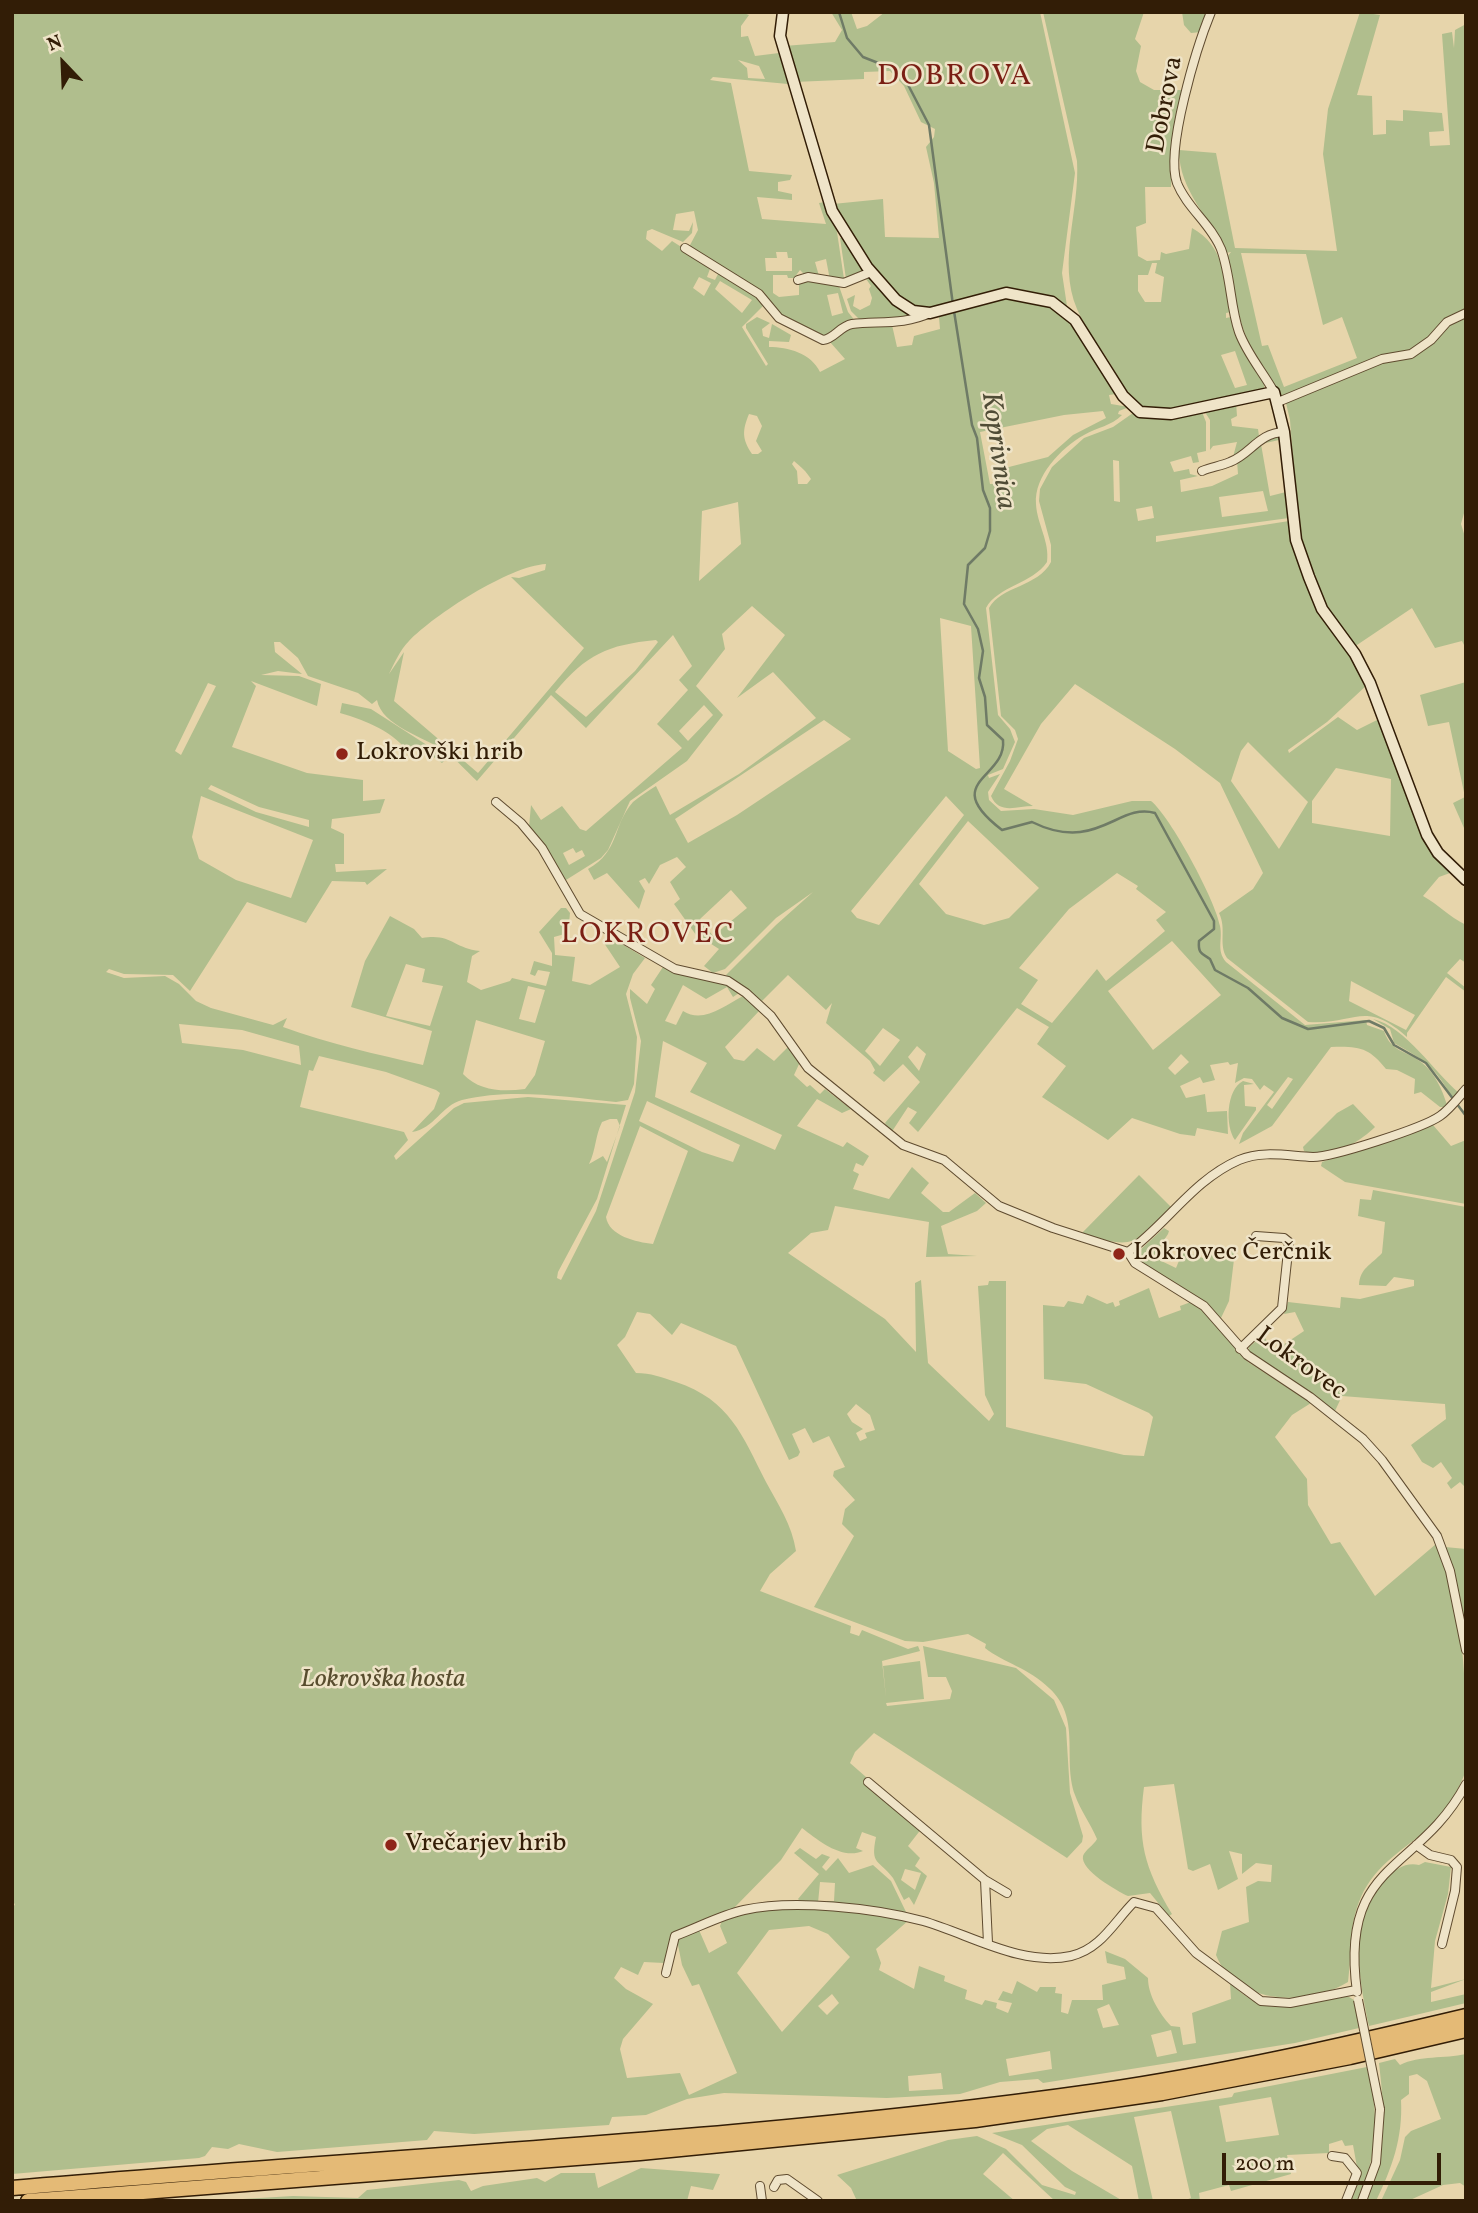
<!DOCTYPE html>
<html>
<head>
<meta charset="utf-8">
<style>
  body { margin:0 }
  #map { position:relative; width:1478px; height:2213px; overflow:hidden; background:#e7d5ab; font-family:Vollkorn,serif }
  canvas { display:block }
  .frame { position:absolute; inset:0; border:14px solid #321d06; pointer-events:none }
  .north { position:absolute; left:28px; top:28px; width:70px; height:70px; -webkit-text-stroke:5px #efe4c8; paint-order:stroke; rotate:337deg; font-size:19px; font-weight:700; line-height:28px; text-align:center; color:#321d06 }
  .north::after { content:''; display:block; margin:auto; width:24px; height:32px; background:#321d06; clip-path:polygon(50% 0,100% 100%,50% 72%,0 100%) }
  .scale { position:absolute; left:1222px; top:2153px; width:219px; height:32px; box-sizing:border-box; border:4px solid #321d06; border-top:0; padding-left:9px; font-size:21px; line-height:24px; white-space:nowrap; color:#321d06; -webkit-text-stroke:5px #efe4c8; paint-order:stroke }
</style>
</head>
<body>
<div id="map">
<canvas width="1478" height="2213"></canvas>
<div class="frame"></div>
<div class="north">N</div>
<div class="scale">200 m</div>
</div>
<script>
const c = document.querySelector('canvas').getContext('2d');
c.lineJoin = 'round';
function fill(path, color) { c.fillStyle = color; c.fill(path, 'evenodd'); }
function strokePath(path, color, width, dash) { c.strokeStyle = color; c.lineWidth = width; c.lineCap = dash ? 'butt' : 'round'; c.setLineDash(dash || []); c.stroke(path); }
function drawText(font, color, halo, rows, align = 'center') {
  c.font = font + ' Vollkorn,serif'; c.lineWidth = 5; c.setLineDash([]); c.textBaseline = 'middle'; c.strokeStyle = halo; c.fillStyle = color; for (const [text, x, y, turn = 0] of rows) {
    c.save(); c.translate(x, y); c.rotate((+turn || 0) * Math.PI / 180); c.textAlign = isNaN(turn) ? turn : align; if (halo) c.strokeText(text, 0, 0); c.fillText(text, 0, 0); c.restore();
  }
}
fill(new Path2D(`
  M12,12H741L749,15L741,26V37L748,36L755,56L779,53L788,84L713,77L710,80L731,83L749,171L792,175L790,180L778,182V191L792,194V200L757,197L762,219L826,224L819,203L825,202L837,232L844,279L842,282L830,280L826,259L815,262L819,276L805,275L800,270L794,278H788L787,275H773V293L779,297L799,295V282L804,279L839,286L848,312L856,322L826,338L776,313L763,295L689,247L698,230L694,211L676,214L673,230L689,231L693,222L692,233L683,242L652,229L647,231L646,239L662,251L672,241L711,266L707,277L715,280L719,272L766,303L742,327L766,366L768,364L746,328V324L757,317L770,323L762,329L763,336L769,338L772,324L791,335L789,342L769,341V347C788,347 811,353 820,372L845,359L830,342L845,329L892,325L897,347L912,345L914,336L940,329L939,317L1001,297L1051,306L1074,324L1116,394L1109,395L1111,404L1129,407L1119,411L1118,414L1122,415C1111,426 1098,427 1084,435C1061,448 1034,476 1036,504C1037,524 1050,542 1047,562C1032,584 998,586 986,608L998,715L1010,729L1015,742L1003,769L988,775L989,778L1000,774L988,792L989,800L1001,811L1034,809L1073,815L1132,801H1151C1170,816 1216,901 1220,926C1223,940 1216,950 1226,962L1305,1025L1366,1020L1367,1025L1384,1031C1391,1052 1405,1050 1421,1062C1435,1073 1442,1089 1447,1105L1445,1107H1440L1421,1092L1414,1094L1415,1079L1397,1070L1386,1069C1369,1048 1360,1046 1331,1047L1272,1126L1239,1144L1243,1133L1274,1092L1264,1085L1260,1090L1252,1079L1244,1078L1235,1083L1238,1063L1230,1065L1228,1062L1210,1065L1215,1080L1203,1083L1200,1077L1180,1086L1186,1098L1205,1094L1207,1112L1227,1111L1228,1134L1197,1128L1195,1136L1180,1134L1132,1118L1108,1140L1042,1097L1066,1066L1037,1044L1049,1027L1017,1008L918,1132L909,1123L917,1112L908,1107L891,1133L885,1123L920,1082L903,1064L884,1082L873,1073L875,1070L870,1061L826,1023L832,1003L826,1010L788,975L762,1001L726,975L776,925L813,892L776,918L725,969L713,973L704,966L719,949L705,940L701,942L674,904L680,899L670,882L686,867L677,857L660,865L649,884L645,878L639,881L645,891L639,909L607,873L594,880L588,869C620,851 612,826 633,802C640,796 648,791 656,786L670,815L739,774L816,718L773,672L737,698L785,635L752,606L722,634L725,649L696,686L723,715L687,761L630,801L608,850L601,858L566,880L529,827L531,805L541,820L562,806L580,829L586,831L682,748L657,724L688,690L679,680L692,666L673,635L586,728L551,695L477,781C466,771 457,760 445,751C424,737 382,726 377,700L372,704L358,693L308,676L298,658L280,642H274L275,652L302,674L278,671L261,675L299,676L321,684L317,706L251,681L256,686L232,747L307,773L363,780V801L385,799L380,813L332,819L331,828L344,834V864H335L336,872L387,869L367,885L365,882L332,881L306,923L247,902L190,991L173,975L124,974L109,969L106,972L124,978L165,976L179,984L196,1001L211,1008L273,1025L287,1018L283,1027C329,1044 376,1054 423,1065L432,1031L351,1007L365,961L390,916L414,929L422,938C452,933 452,948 480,951L472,956L467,982L481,990L510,981L512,978L546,986L550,972L538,970L535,976L530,974L534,961L552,966V953L539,932L561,908H566L570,913L568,933L554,937L555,955L575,957L572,981L590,985L620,967L604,943L614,939L645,958L633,974L626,994L637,1037L634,1084L628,1100L616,1102C566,1097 512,1088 462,1100C442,1105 434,1129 412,1132L434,1109L440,1093L436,1090L386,1072L319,1056L313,1071L309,1070L300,1107L404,1132L408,1140L394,1156L396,1160L454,1108L464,1103L528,1097L626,1105L597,1199L558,1272L557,1278L561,1280L596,1211L635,1092L641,1041L630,998V989L647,1004L655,989L651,985L663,967L717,980L739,993L733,997L727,987L706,999L683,985L665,1021L676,1025L683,1011C703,1024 724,1006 743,996L761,1009L725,1047L734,1059L744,1061L757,1048L774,1061L788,1047L800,1062L794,1075L807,1087L810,1085L820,1094L825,1089L851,1109L842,1113L817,1099L797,1126L843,1147L847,1142L869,1156L863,1166L856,1163L853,1171L859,1174L853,1189L889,1199L912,1167L929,1183L921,1193L943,1212H949L975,1193L986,1203L977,1211L941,1226L948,1254L977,1256L926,1257L929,1222L835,1206L828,1230L811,1233L788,1253L885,1319L916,1352L915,1283L921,1280L928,1363L989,1421L994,1414L985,1395L978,1286L988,1285L989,1281H1006V1427L1124,1455L1144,1456L1153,1417L1149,1413L1086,1384L1044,1379L1043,1310V1305L1064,1307L1068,1301L1083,1304L1087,1295L1107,1304L1113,1302L1115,1307L1120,1305L1119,1301L1149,1288L1159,1318L1181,1310L1180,1306L1191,1302L1205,1312L1248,1362L1311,1403L1292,1415L1275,1437L1307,1479L1308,1505L1331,1544L1340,1542L1375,1596L1436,1544C1467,1614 1466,1694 1466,1770C1459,1790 1447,1810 1432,1825C1406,1849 1376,1863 1361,1897C1348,1926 1352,1953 1348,1982C1307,2007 1236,2005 1216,1955L1222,1931L1249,1922L1246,1887L1258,1881L1271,1882L1272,1865L1256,1863L1242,1874V1854L1229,1851L1238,1879L1218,1890L1210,1864L1193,1871L1188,1869L1174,1784L1144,1787C1137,1841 1144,1867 1172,1914L1169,1916L1150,1893L1128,1896C1117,1891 1080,1870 1083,1856C1085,1850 1094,1845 1097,1839C1091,1824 1080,1810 1075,1795C1062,1758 1082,1718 1049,1688C1029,1668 1004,1663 985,1648L986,1644L968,1634L923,1642L905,1641L814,1607L854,1536L842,1524L845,1509L855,1500L833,1476L834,1471L845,1467L829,1436L813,1443L805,1428L792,1434L800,1452L798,1456L789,1460L736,1346L681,1323L672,1335L650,1314L637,1312L625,1337L617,1345L636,1373C651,1373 661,1377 676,1382C730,1400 742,1435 766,1482C778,1504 792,1525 796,1551L770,1574L760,1591L851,1626L850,1633L859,1636L862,1630L908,1649L918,1646L920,1651L882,1661L886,1698L883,1666L920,1661L924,1699L886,1703L887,1706L950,1699L952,1691L946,1677H928L923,1646L1016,1668L1054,1700L1066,1728L1070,1793L1083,1836L1082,1842L1067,1858L874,1733L855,1752L850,1763L866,1777L864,1780L922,1828L908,1846L920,1858L915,1866L927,1876L914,1905L909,1897L904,1900C900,1893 897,1885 893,1878C879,1859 870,1866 876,1837L862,1832L856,1848L863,1851C842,1860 819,1841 802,1828L781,1860L732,1910L672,1934L664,1963L644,1962L638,1975L621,1967L614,1978L626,1989L653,2004L623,2039L620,2049L627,2078L680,2073L689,2095L737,2073L699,1984L692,1986L682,1965L677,1940L699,1930L709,1953L727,1943L720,1926L722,1921C778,1898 850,1909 909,1920L876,1949L881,1963L879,1970L914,1989L919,1966L945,1976L944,1981L967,1990L965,1999L982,2005L985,2000L997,2003L996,2008L1008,2013L1012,2003L998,2000L1003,1991L1012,1994L1017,1981L1037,1992L1040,1987H1056L1055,1993L1062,1994L1061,2012L1068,2014L1072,2000H1103L1102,1985L1126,1979L1124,1967L1107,1963L1105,1951L1125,1959L1148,1978C1148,1995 1159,2013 1171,2026L1180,2027L1183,2045L1196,2043L1192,2013L1231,1999L1230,1983C1279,2030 1300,1992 1349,1997L1354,2000L1359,2028L1295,2043L1043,2083L1038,2079L1000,2082L960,2094L887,2098L724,2093L687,2099L646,2115L612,2117L609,2125L474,2134L434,2131L427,2140L277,2152L239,2144L228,2149L212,2147L205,2156L199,2158L12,2174V1910L15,1904L12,1902ZM738,60L759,66L765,79L748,78L747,68ZM776,252H787L788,258H792V271H766L765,258H777ZM699,277L711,283L704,296L693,288ZM720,281L752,300L742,313L715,289ZM838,293L843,313L832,316L827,295ZM1103,411L1106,418L1073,435L1048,457L1005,468L1006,483L990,484L980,432L1064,415ZM749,414L757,416L762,426L756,441L762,451L758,454H752C742,439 742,431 749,414ZM794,461C801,467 806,471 811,479L807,484H798L797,471L792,464ZM738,502L741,544L699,581L702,511ZM546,564L545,570L519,578L511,577L584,648L478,773L394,701L404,652L389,674C395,662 400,650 409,641C434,615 509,566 546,564ZM940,618L971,626L980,768L976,769L948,751ZM656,640L658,642L635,671L586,717L555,692C587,654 607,645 656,640ZM208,683L216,686L181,755L175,751ZM704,705L713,715L688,741L679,731ZM824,720L851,739L737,815L688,843L675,819ZM211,785L259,807L309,820V827L256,812L208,789ZM201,796L313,840L291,898L236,880L199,859L192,837ZM946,796L964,815L879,925L857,918L851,911ZM968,821L1039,888L1009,918L984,925L946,914L919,884ZM573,848L576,853L582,850L585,856L569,865L563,853ZM1117,873L1138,886L1136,889L1166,912L1156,920L1165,931L1106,981L1097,969L1052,1023L1021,1004L1038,980L1019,968L1069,909ZM731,890L747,908L713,936L700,919ZM1172,941L1221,995L1153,1050L1108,991ZM406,964L425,969L422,982L443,986L430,1026L386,1016ZM528,986L545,990L535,1023L519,1019ZM476,1020L545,1041L535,1075L525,1089C502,1092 479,1091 463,1074ZM179,1024L242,1030L299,1046L301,1065L243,1050L182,1043ZM883,1028L900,1040L880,1066L865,1051ZM663,1041L707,1063L690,1092L782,1135L775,1150L655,1097ZM917,1046L926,1054L919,1071L908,1057ZM1181,1054L1189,1062L1175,1075L1168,1068ZM1288,1077L1293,1079L1272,1109L1267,1105ZM647,1101L740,1145L733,1162L702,1152L639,1121ZM610,1119H617L620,1126L607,1162L603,1156L589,1164C596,1150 595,1136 602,1122ZM640,1126L688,1151L653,1244C636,1242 609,1236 606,1217ZM856,1404L870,1415L875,1430L865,1433L867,1438L860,1441L856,1433L863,1429L852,1422L847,1414ZM905,1869L921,1873L915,1890L901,1880ZM809,1926L828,1934L850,1957L782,2032L737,1973L769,1930ZM832,1994L839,2003L827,2015L818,2006ZM1109,2004L1119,2025L1103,2028L1097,2009ZM1171,2030L1177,2053L1157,2057L1151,2035ZM1050,2051L1052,2069L1009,2076L1006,2059ZM941,2073L943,2089L909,2091L908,2076Z
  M831,12H851L857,29L867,26L885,12H1040L1075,173L1062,273L1067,306C1049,300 1031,287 1011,290C972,294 934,324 898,296C869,275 851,235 833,204L883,199L885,237L939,238L934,183L926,147L934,137L935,129L921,122L904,86L890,71L864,72V79L794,82L784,46L835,42L842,30Z
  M1043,12H1144L1135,39L1141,46L1136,71L1140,82L1154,90H1183L1173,136L1171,187H1145L1146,223L1136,227L1138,256L1147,261L1160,260L1161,252L1166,254L1189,249L1192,228C1224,245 1225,280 1231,312L1226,313V318L1231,317L1235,333L1265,385L1263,389C1234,395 1179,414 1153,410C1133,406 1122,384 1113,368C1102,349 1086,330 1077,309C1057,261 1080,211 1077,161ZM1152,263H1157L1155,273L1164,277L1161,302H1145L1138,291V275H1148ZM1235,351L1247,385L1235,388L1221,355Z
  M1182,12H1206L1201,32L1191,33L1184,25Z
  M1360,12L1380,15L1357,95L1372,96L1373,135L1386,134V120L1403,121V110L1442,113L1444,131L1429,132L1430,146L1450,145L1442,34L1452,32L1454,48L1455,30L1466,24V506L1461,524L1466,540V649L1462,641L1435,648L1412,608L1354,647L1325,606L1299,539L1290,420L1286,403L1421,347L1283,397C1243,350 1238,315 1227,257L1231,252L1226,253C1210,217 1179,191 1179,150L1216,153L1235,248L1337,251L1323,154L1328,109ZM1241,253L1306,254L1323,325L1342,317L1357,358L1284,387L1268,345L1262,346Z
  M840,238H842L866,271L846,279Z
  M867,275L916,316L862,322L851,311L847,299L855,295L853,306L860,310L870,305L872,298L869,289L871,286L864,276Z
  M1236,402L1237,416L1231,419L1232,426L1258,429L1259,436L1233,457L1237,442L1213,446L1210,450V420L1203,409Z
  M1202,412L1206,422V451L1197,453L1199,462L1193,463L1191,456L1170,462L1174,472L1189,469L1190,474L1198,476L1180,480L1181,492L1212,486L1238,474L1237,461L1259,440L1282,435L1289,518L1156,536V542L1289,521L1293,545L1367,685L1327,722L1288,750L1289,753L1338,717L1357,730L1381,718L1423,835L1450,873L1439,877L1423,896C1439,905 1448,916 1466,925V963L1460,959L1447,973L1466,988V992L1446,977L1407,1033V1037C1364,999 1357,1025 1308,1022L1227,958C1218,944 1227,929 1219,913L1253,889L1263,873L1220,783L1175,749L1075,684L1041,724L1004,789L1033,806C1017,806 999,815 991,796L1010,761L1018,739L1015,730L1001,716L989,608C1001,586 1038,587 1051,562V545L1039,501L1040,489L1052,467L1084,438L1113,427L1133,413ZM1279,440L1286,492L1270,496L1261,444ZM1113,460L1119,461L1120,502L1114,501ZM1263,491L1268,511L1222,517L1219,497ZM1152,506L1154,518L1138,521L1136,509ZM1248,742L1308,802L1279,849L1231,781L1241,751ZM1336,768L1391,779L1390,836L1312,823V801ZM1351,981L1415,1015L1406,1030L1349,1001Z
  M1466,682V827L1464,828L1453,803L1465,797L1449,722L1428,726L1420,695Z
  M342,703L371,709L447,758L442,763L418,746L411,755C393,731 367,721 340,713Z
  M1373,1019C1406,1027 1434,1072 1459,1093L1453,1099C1434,1066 1426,1061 1394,1043L1390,1029Z
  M1243,1081L1254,1084L1244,1085L1245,1106L1256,1107V1110L1235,1140C1225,1126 1226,1090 1243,1081Z
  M1353,1104L1375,1127C1360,1142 1325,1163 1304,1151L1303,1147L1337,1113Z
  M1433,1125L1451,1146L1466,1140V1204L1345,1182L1321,1166L1322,1162Z
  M1139,1175L1172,1208C1134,1246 1134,1249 1081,1234Z
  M1373,1190L1466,1207V1488L1460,1482L1451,1489L1447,1483L1452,1478L1441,1462L1433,1468L1422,1462L1411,1445L1446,1419L1445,1404L1342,1396L1335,1411L1248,1352L1249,1347L1263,1335L1274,1351L1304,1331L1295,1312L1284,1314L1288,1302L1340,1308L1341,1297L1360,1299L1414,1286V1280L1394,1277L1386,1286L1359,1285C1360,1268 1371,1265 1382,1253L1385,1222L1358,1216L1360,1199L1371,1200Z
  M1164,1228L1169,1231L1168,1234L1153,1257L1176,1268L1183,1251L1203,1258L1210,1247L1235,1251L1229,1301L1221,1318L1199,1298L1138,1260L1140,1250Z
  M1445,1547L1466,1549V1630Z
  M800,1848L816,1859L822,1854L830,1857L822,1867L826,1871L838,1858L849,1873L873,1865L891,1881L907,1914L827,1906V1901H834L835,1883L820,1882L818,1903L805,1906L798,1899L819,1874L794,1853Z
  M1425,1862L1451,1867L1448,1894L1435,1941L1431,1988L1466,1979L1431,1992V2002L1466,1994V2003L1369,2026C1359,1976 1347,1921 1386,1879C1395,1869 1406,1862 1419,1865Z
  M1466,2054V2187L1460,2183L1443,2185L1408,2201H1381L1400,2160L1405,2137L1411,2131L1441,2119L1427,2081L1417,2074L1409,2076V2094L1401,2100C1403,2138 1392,2168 1376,2201H1366C1388,2149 1385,2117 1379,2063L1395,2059L1400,2065C1420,2055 1444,2059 1466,2054Z
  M1367,2067C1380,2119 1378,2151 1358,2201H1350L1357,2167L1353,2145L1345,2146L1342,2140L1329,2144V2153L1287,2155L1291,2174L1231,2191L1229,2185L1199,2193L1200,2201H1183L1191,2198L1171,2111L1134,2117L1153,2201H1139L1132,2166L1068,2125L1047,2129L1031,2141L1072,2171L1123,2201H1055L1003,2153L983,2174L1015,2201H857L851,2188L837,2175L948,2140L977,2136L1006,2149L1042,2185L1075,2195L1076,2192L1065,2187L1022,2145L992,2133L1232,2097L1234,2093ZM1271,2097L1279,2135L1226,2142L1219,2106Z
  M641,2168L720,2174L713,2190L691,2186L687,2201H209L293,2196L358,2198L367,2190L459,2180L466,2182L471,2191L483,2186L537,2178L545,2182L561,2173H595L598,2188Z`), '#b0be8d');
strokePath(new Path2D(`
  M839,12L847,38L863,57L891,68L905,79L929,125L953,305
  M954,311L972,425L977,438L983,490L990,508V531L985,548L968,565L964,604L978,629L983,651L979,678L985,697L987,725L1003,740C1007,779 938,781 1002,830L1032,822C1097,854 1118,802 1155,813L1214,921V929L1199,941C1198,953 1201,953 1210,959L1215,970L1248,988L1282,1018L1308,1029L1369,1021L1384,1028L1394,1045L1426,1063L1466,1116`), '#6f7b66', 2.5);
const street = new Path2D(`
  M1211,12C1197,46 1165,150 1177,183C1187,208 1211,224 1221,249C1231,276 1230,306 1239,332C1247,354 1263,372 1274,392
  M685,248L759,294L779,318L823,340C834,339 840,326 852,324C879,321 905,325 930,313
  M798,280L808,277L844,283L871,272
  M1278,402L1382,359L1411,354L1431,340L1447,322L1466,313
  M1202,471C1211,467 1221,466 1230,462C1251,454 1258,433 1284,432
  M496,802L521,823L542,848L580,914L675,969L728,981L746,993L771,1016L808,1068L903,1145L944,1160L999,1206L1053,1228L1128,1252
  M1128,1252L1135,1263L1204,1306L1247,1355L1310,1397L1363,1439L1382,1460L1437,1536L1450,1571L1466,1650
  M1128,1252C1167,1224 1193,1180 1239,1160C1263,1150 1288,1156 1313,1157C1333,1157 1423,1128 1440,1116C1450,1109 1458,1098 1466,1089
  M1240,1349L1282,1308L1289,1242L1284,1238L1256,1236
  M868,1782L985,1880L988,1943
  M1416,1845L1430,1855L1451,1860L1457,1867L1455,1891L1442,1944
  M985,1880L1007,1893
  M666,1973L675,1936C697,1928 721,1915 744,1910C793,1899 874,1908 923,1921C969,1934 1022,1967 1071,1956C1101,1949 1114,1922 1134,1902L1156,1908L1196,1953L1261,2001L1290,2003L1356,1990
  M1357,1992C1339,1860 1418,1874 1466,1784
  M1332,2156L1345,2158L1357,2173L1346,2201
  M760,2186L762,2201
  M774,2187L778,2180L787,2179L818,2201
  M1362,2201L1376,2163L1380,2109`);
const secondary = new Path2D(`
  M783,12L780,36L832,211L867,267L896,300L913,311L930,313L1006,293L1052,302L1075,320L1123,396L1140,412L1171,414L1274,392L1284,432L1296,540L1309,577L1322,609L1355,654L1370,683L1427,835L1438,853L1466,880`);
const highway = new Path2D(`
  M12,2188C374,2156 738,2142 1098,2091C1222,2073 1344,2045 1466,2016
  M28,2201L640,2153L975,2120L1162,2093L1350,2057L1466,2030`);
strokePath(street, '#5f4b2f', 10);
strokePath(secondary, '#321d06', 13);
strokePath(highway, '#321d06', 17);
strokePath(street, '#efe4c8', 8);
strokePath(secondary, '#efe4c8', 10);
strokePath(highway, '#e4ba76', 14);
const streetBridge = new Path2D(`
  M1358,2000L1380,2109`);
strokePath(streetBridge, '#5f4b2f', 10, []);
strokePath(streetBridge, '#efe4c8', 8);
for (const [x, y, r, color] of [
  [342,754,7,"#8f2418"],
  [1119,1254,7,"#8f2418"],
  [391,1845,7,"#8f2418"]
]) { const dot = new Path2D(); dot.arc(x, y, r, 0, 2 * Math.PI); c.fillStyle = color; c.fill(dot); strokePath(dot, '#efe4c8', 2.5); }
drawText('26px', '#321d06', '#efe4c8', [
  ["Dobrova",1167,105,-79],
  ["Lokrovec",1300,1365,36]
]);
drawText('26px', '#321d06', '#efe4c8', [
  ["Lokrovški hrib",356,754],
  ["Lokrovec Čerčnik",1133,1254],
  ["Vrečarjev hrib",405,1845]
], 'left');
drawText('italic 26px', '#584d2e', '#efe4c8', [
  ["Lokrovška hosta",383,1681]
]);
drawText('italic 28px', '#504c36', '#efe4c8', [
  ["Koprivnica",996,451,82]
]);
c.letterSpacing = '2px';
drawText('30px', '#7a1f14', '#efe4c8', [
  ["DOBROVA",955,78],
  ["LOKROVEC",648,936]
]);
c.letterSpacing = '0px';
</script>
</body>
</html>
